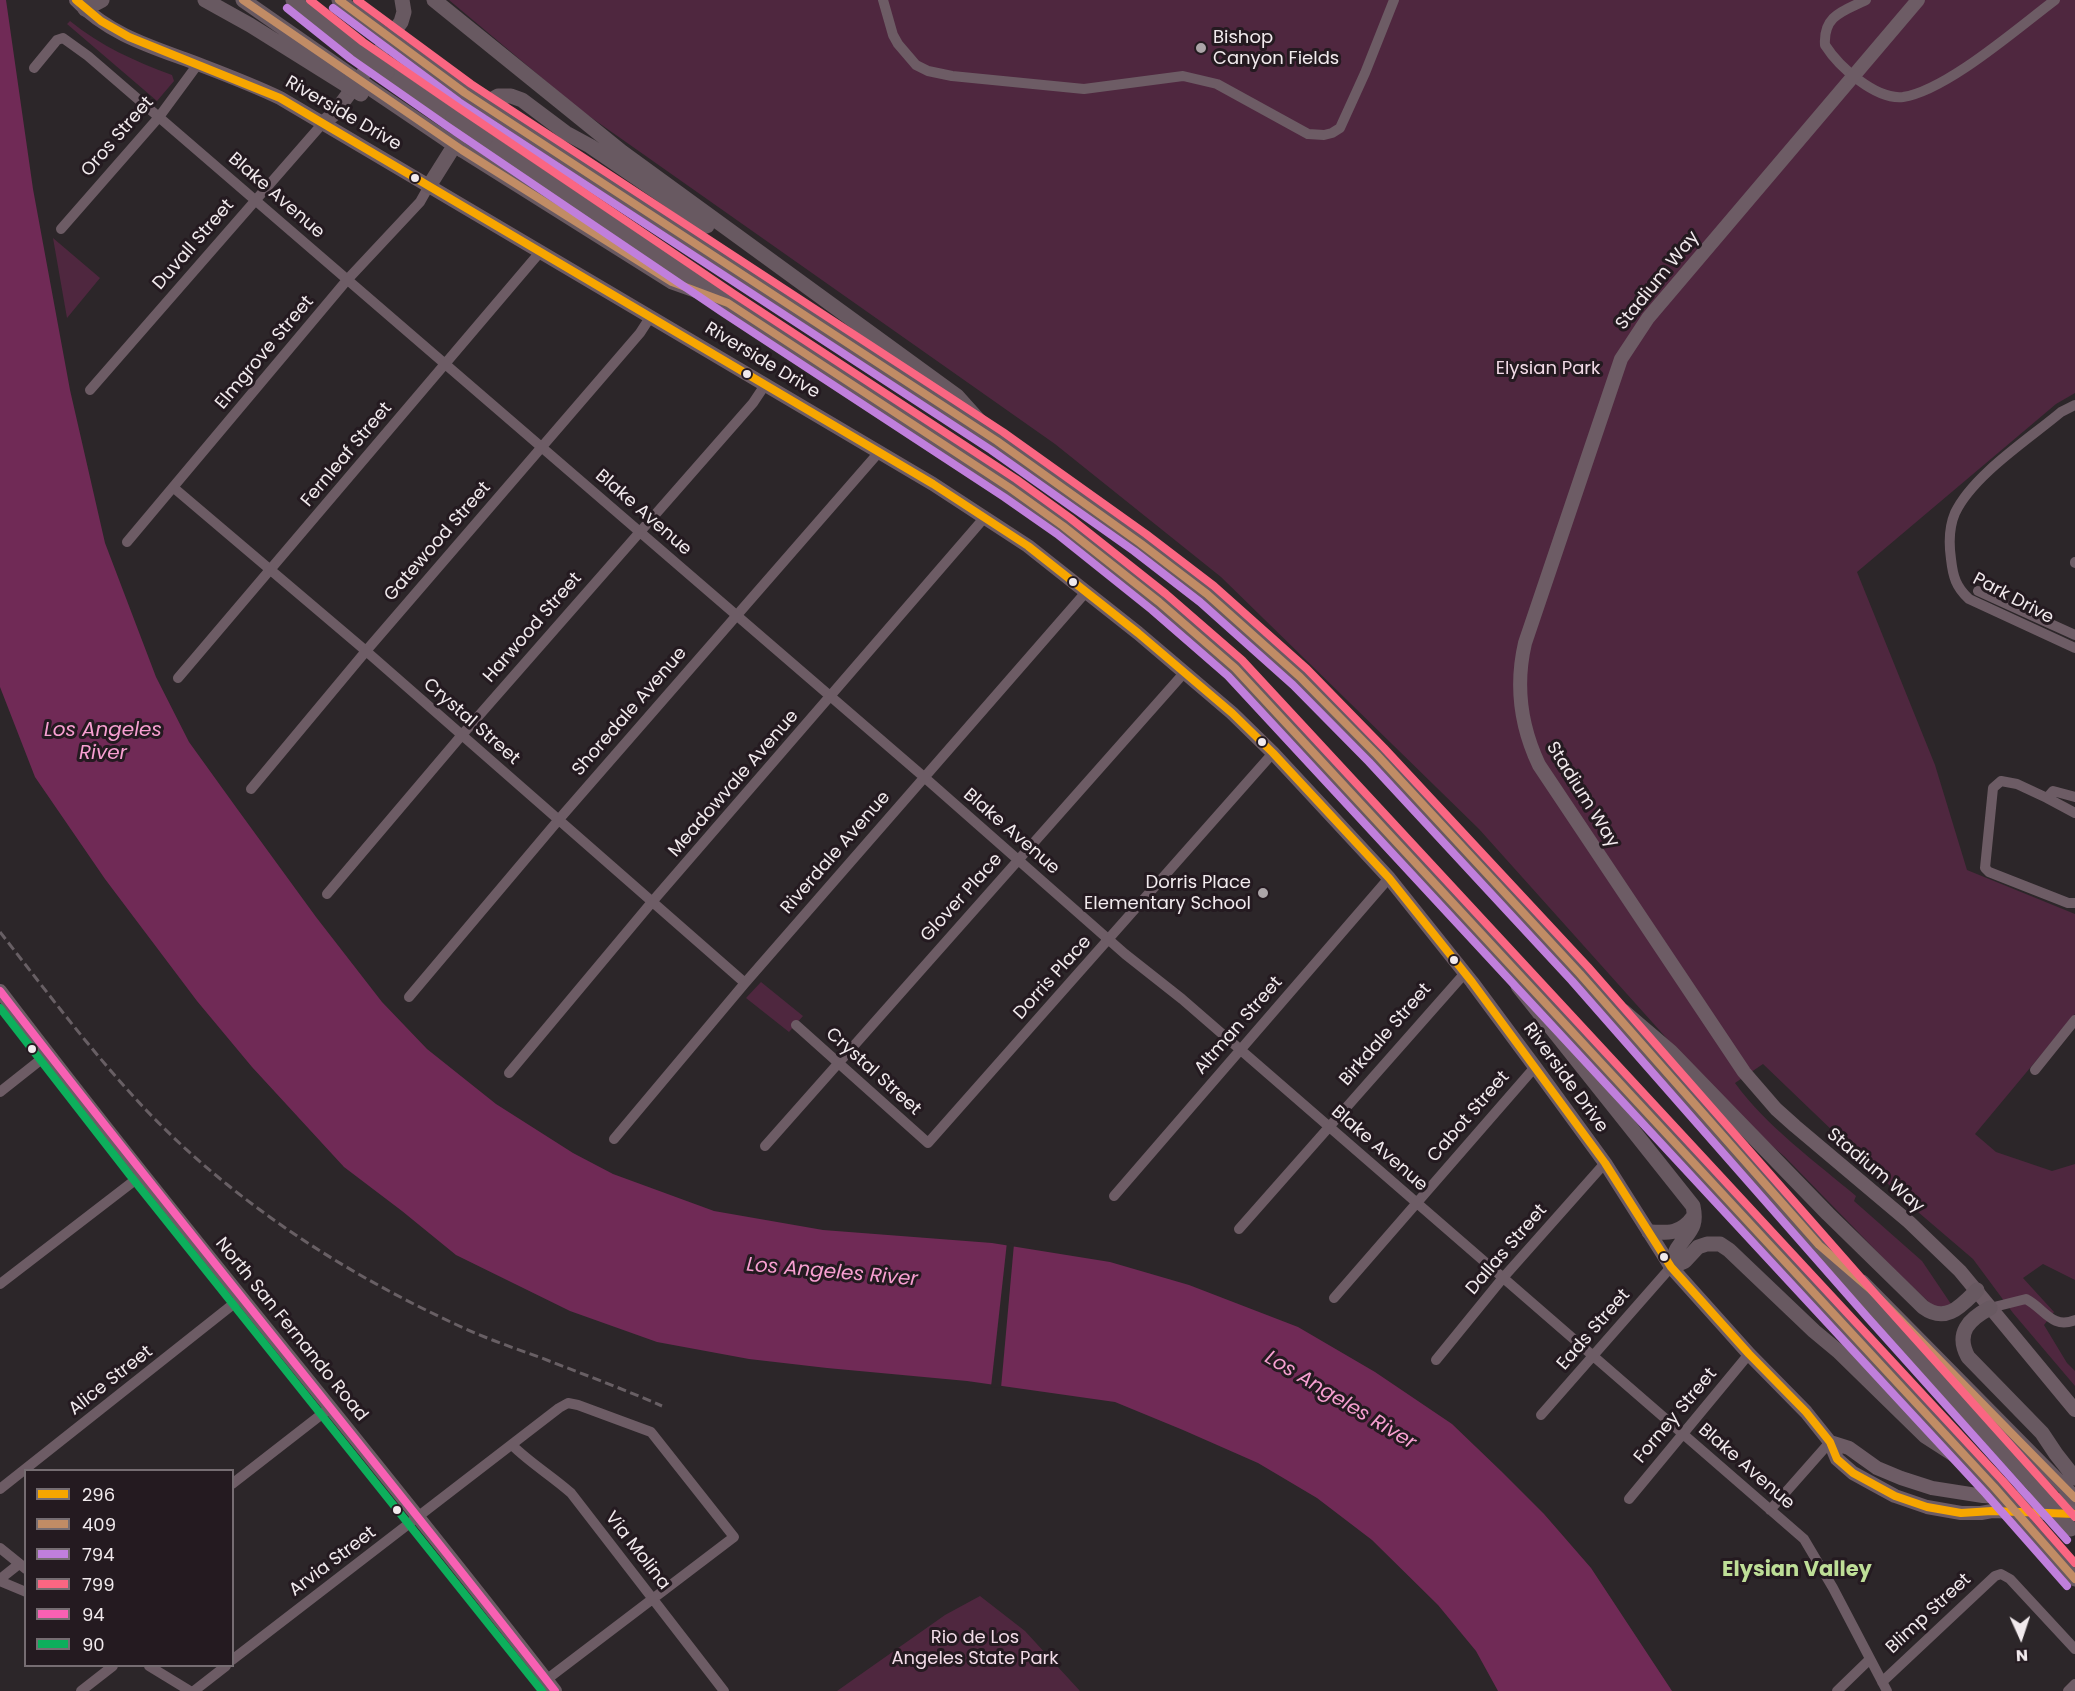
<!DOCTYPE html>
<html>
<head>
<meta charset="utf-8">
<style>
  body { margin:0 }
  #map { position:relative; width:2075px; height:1691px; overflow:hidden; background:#2c2629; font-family:Poppins,sans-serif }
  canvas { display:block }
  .legend { position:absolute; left:24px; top:1469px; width:210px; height:198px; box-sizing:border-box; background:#241a20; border:2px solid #766d72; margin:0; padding:8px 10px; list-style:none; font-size:18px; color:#f1eaed }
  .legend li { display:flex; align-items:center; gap:12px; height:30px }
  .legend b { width:30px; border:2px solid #766d72 }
  .north { position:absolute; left:1991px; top:1607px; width:60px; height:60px; -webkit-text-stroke:4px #241a20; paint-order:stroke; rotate:177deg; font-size:16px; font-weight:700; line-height:24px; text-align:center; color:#f1eaed }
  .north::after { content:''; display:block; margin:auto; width:21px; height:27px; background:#f1eaed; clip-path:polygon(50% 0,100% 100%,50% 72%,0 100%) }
</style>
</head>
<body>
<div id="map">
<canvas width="2075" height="1691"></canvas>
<ul class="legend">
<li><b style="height:8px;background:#f7a600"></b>296</li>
<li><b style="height:8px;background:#c18c65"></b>409</li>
<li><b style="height:8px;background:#c07fdc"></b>794</li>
<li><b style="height:8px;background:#fa6682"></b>799</li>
<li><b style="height:8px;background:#f860b3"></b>94</li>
<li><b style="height:8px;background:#0daf5c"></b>90</li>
</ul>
<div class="north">N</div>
</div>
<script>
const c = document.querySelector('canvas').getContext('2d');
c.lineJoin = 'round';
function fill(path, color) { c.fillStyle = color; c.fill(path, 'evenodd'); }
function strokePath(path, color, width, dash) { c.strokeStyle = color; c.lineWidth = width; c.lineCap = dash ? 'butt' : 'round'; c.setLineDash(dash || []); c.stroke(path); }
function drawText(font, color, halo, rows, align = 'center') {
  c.font = font + ' Poppins,sans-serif'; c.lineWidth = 6; c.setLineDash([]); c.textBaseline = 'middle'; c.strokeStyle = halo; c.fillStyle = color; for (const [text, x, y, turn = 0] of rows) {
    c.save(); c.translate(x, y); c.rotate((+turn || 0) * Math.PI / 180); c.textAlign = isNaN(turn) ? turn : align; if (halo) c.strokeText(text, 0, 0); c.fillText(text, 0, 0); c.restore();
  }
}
fill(new Path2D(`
  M449,0H2075V393L2056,404L1857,572L1935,765L1967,870L2075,914V1014L1975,1134L1996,1152L2052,1171L2075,1164V1280L2043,1264L2023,1278L2054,1312L2044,1325L2067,1363L2075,1371V1386L2013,1313L1973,1259L1911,1206L1763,1064L1735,1083C1766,1126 1816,1162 1856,1196L1854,1201L1922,1261L1951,1304L1945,1307L1933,1306L1895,1270L1785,1157L1756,1132L1687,1061L1479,829L1221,577L1055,444L579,109Z
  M70,21C101,46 134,61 172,75L174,81L157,101L67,24Z
  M53,238L100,278L67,318Z
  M761,982L803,1016L789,1032L746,998Z
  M980,1596L1025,1631L1080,1691H837L945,1615Z`), '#4f273f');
fill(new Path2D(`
  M0,0H6L33,189L70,390L105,543L156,677L189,742L238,810L316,917L382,1002L427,1049L496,1104L573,1153L613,1174L714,1211L823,1230L992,1243L1110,1262L1189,1285L1298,1327L1375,1372L1452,1424L1501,1471L1544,1514L1591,1568L1672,1691H1498L1476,1651L1438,1605L1372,1540L1317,1498L1258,1463L1183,1430L1115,1402L967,1381L827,1368L749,1359L657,1342L570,1311L456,1255L402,1211L344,1167L252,1067L197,1001L105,879L35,777L0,687Z`), '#702a56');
fill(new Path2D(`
  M1007,1242L1014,1244L1001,1388L991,1387Z`), '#2c2629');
strokePath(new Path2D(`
  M883,0L893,35L898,44L916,65L928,71L952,76L1084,89L1183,76L1217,84L1308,134L1324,135L1332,133L1340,128L1365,73L1394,0
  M1866,0C1844,11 1823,15 1825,45C1839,67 1876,100 1903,97C1946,91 2019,27 2055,0
  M34,68L57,40L63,38L88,56L924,777L1125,954L1182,999L1804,1539L1833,1588L1887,1691
  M61,229L159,117L198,64
  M90,390L323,123
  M2075,405L2061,412C2029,439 1973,475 1955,513C1949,527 1949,545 1951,559C1953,577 1956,587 1969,599L2075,648
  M174,488L366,651L745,983
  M127,542L347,280L420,202L429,186
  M2075,562V563
  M1978,591L2075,635
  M178,678L541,251
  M251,789L366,651L640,333L651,316
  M2075,797L2053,791L2047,798L2017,784L2001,781L1993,788L1985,868L1989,872L2068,903H2075
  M2047,798L2075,813
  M327,894L461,736L753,403L765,385
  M409,997L561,817L880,451
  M796,1025L928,1143L1273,753
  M2035,1070L2075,1020
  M509,1073L652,902L985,517
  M0,1092L48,1054
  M614,1139L745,983L1086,592
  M765,1146L1184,673
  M1114,1196L1389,878
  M1239,1229L1465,973
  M0,1284L143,1174
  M1334,1298L1535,1067
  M1990,1308L2026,1299C2044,1308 2052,1330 2075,1320
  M1436,1360L1502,1279L1605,1163
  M1541,1415L1671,1267
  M512,1445C530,1463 552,1476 571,1493L724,1691
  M232,1484L331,1407
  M0,1489L241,1298
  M1629,1499L1749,1354
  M1770,1510L1830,1442
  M0,1548L26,1569
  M0,1579L19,1564
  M0,1581L26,1592
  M232,1660L559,1408L568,1403L578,1405L651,1432L734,1537L546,1680
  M149,1666L190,1691
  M1882,1682L1995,1576L2001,1574L2010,1579L2075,1649
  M81,1691L113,1666
  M194,1691L226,1666
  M1837,1691L1870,1659
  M2068,1691L2075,1684`), '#6d5c65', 10);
strokePath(new Path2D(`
  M76,0C107,33 149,46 190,61C221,73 251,84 280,98L933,484L1028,546L1138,633L1232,713L1273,753L1389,878L1472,982L1535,1067L1605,1163L1671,1267L1749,1354L1806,1412L1830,1442L1837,1459L1853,1473L1873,1484L1895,1496L1927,1507L1961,1513H1981L1992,1511L2075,1514
  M1918,0L1648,318L1621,359L1525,643C1515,686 1520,725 1539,765L1744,1072L1776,1109L1795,1126L1909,1222L1960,1271L2075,1410
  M0,991C180,1228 373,1455 555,1691
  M1830,1442L1849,1448L1877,1468L1901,1478L1932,1488L1983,1496L2075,1501`), '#6d5c65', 14);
strokePath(new Path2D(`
  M205,0L250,25L346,85
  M243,0L352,76
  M293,0L357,50
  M339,0L373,26
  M434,0L622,152L957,396L983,425
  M85,9L102,0
  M406,50L465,93
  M387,72L453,117
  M367,86L447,140
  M504,118L997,441L1140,543L1207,594L1300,677L1377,755L1580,974L1876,1311L2036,1488
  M323,123L334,114L401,22L404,12L402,0
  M485,139L728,303L1010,488L1063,526L1159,602L1235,668L1994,1487
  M462,150L672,282L703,293
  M429,186L473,116L491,100L498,96H511L522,100L566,133L590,146L707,226
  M1518,986L1693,1206C1698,1229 1688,1231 1677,1249C1674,1254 1673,1261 1671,1267
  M1623,1011L1671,1052L1828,1214L1923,1307C1946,1324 1961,1306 1977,1290
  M1649,1232C1668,1233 1681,1234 1693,1217
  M1671,1267L1685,1261L1698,1247L1707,1244H1720L1729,1250L1814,1331L1838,1351L1925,1436L1956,1456
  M1862,1282L2075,1498
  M1990,1308C1969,1319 1955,1333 1968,1357L2042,1433L2056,1454L2075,1478
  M2027,1526L2075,1579`), '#685961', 15);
strokePath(new Path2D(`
  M0,932C47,992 94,1055 147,1111C234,1202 341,1271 455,1324C482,1337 511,1347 539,1357C580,1373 621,1388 662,1406`), '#685f64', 3, [9, 4.5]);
strokePath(new Path2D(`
  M373,26L406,50
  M357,50L387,72
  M352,76L367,86
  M346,85L361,94
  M465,93L504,118
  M453,117L485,139
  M447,140L462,150
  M1994,1487L2027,1526
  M2036,1488L2071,1529`), '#685961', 15);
strokePath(new Path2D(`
  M76,0L101,21L129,37L280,98L933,484L1028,546L1138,633L1232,713L1273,753L1389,878L1472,982L1605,1163L1671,1267L1749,1354L1806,1412L1830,1442L1837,1459L1853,1473L1895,1496L1927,1507L1961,1513L1992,1511L2075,1514`), '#f7a600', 8);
strokePath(new Path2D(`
  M243,0L462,150L672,282L728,303L1010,488L1063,526L1159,602L1235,668L1994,1487L2075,1579
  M339,0L465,93L997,441L1140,543L1207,594L1300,677L1377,755L1580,974L1819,1245L1870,1289L2075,1498`), '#c18c65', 8);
strokePath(new Path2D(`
  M287,8L351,59L447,126L722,312L1004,497L1057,534L1152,610L1228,676L1986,1494L2067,1586
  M333,8L459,102L991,450L1134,551L1200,602L1293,685L1369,762L1572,981L1868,1318L2067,1540`), '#c07fdc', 8);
strokePath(new Path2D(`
  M310,0L363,42L459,108L734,294L1016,479L1070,518L1166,594L1242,660L2002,1480L2075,1563
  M357,0L471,84L1003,432L1146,534L1214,586L1307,669L1384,748L1588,967L1884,1304L2075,1517`), '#fa6682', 8);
strokePath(new Path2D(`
  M0,991C182,1227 372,1456 555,1691`), '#f860b3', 8);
strokePath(new Path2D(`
  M0,1008L129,1174L542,1691`), '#0daf5c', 8);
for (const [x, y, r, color] of [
  [1201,48,6,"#aca5a8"],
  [415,178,5,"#f1eaed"],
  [747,374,5,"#f1eaed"],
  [1073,582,5,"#f1eaed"],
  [1262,742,5,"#f1eaed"],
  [1263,893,6,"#aca5a8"],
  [1454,960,5,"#f1eaed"],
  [32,1049,5,"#f1eaed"],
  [1664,1257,5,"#f1eaed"],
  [397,1510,5,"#f1eaed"]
]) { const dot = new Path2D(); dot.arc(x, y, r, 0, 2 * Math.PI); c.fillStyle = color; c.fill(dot); strokePath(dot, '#241a20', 2); }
drawText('18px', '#f1eaed', '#241a20', [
  ["Bishop",1213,38],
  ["Canyon Fields",1213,59],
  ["Dorris Place",1251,883,"right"],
  ["Elementary School",1251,904,"right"]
], 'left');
drawText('18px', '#f1eaed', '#241a20', [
  ["Riverside Drive",343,114,30],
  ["Oros Street",118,137,-49],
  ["Blake Avenue",276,196,41],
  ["Duvall Street",194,245,-49],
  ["Stadium Way",1658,281,-51],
  ["Elmgrove Street",265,353,-50],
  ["Riverside Drive",762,361,31],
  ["Fernleaf Street",347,455,-50],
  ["Blake Avenue",643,513,41],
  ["Gatewood Street",438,542,-49],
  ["Park Drive",2013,599,28],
  ["Harwood Street",533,628,-49],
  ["Shoredale Avenue",630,712,-49],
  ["Crystal Street",471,722,41],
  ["Meadowvale Avenue",734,784,-49],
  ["Stadium Way",1582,795,58],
  ["Blake Avenue",1011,832,41],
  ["Riverdale Avenue",836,853,-49],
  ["Glover Place",962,898,-48],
  ["Dorris Place",1053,978,-48],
  ["Altman Street",1239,1026,-49],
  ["Birkdale Street",1386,1035,-49],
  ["Crystal Street",873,1072,42],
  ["Riverside Drive",1565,1078,54],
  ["Cabot Street",1469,1117,-49],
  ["Blake Avenue",1379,1149,41],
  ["Stadium Way",1875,1171,40],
  ["Dallas Street",1507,1250,-49],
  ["North San Fernando Road",291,1330,51],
  ["Eads Street",1594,1330,-49],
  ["Alice Street",111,1381,-38],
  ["Forney Street",1676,1416,-50],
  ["Blake Avenue",1746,1467,41],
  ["Via Molina",637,1551,52],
  ["Arvia Street",333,1562,-37],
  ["Blimp Street",1929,1614,-43]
]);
drawText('18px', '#f2dbe7', '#241a20', [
  ["Elysian Park",1548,369],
  ["Rio de Los",975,1638],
  ["Angeles State Park",975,1659]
]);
drawText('italic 20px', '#f79fd1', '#241a20', [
  ["Los Angeles",103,731],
  ["River",103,754],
  ["Los Angeles River",832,1273,5],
  ["Los Angeles River",1340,1401,31]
]);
drawText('bold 21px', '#bede97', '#241a20', [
  ["Elysian Valley",1797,1571]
]);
</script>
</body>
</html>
